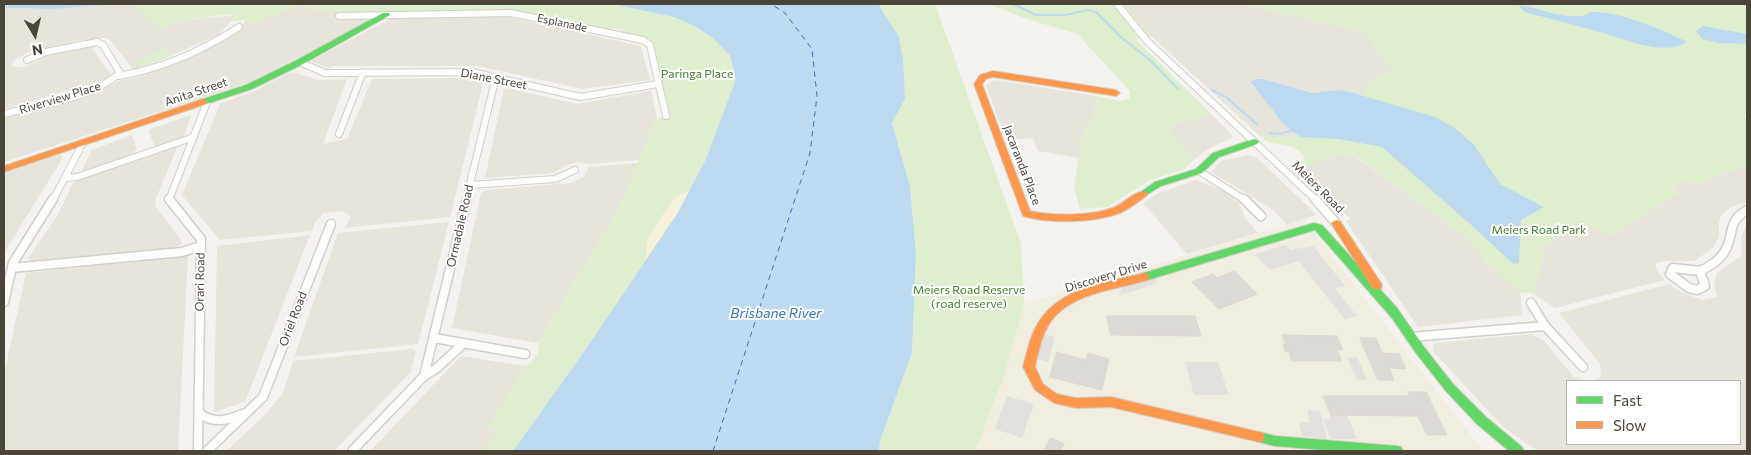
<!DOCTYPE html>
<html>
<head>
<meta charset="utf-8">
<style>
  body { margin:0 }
  #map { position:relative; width:1751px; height:455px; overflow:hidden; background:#f3f2ee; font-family:Commissioner,sans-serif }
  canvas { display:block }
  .frame { position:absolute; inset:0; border:5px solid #4b4539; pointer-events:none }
  .legend { position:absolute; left:1566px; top:380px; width:175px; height:65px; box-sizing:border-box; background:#fff; border:1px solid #b7b5b0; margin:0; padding:6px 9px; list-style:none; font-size:15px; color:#4b4539 }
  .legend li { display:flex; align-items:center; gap:10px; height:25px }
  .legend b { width:25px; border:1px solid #b7b5b0 }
  .north { position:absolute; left:10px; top:10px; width:50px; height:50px; -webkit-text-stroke:4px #fff; paint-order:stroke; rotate:171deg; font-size:14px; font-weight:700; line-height:20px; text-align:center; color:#4b4539 }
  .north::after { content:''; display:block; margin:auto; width:18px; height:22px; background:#4b4539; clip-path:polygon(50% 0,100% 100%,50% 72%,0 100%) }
</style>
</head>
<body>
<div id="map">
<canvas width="1751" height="455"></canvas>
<div class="frame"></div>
<ul class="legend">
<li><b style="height:6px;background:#63d668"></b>Fast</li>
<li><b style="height:6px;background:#ff974d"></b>Slow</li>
</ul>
<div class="north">N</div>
</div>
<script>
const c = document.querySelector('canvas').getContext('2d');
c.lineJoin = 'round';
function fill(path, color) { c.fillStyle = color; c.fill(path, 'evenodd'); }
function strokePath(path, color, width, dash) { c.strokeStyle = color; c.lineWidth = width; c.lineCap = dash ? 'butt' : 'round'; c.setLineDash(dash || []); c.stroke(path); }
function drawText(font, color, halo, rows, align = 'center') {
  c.font = font + ' Commissioner,sans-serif'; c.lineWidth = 4; c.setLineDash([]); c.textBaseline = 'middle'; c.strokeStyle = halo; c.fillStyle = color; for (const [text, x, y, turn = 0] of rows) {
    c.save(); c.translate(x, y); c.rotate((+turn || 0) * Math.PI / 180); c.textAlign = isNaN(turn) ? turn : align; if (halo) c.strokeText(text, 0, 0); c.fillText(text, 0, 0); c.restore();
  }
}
fill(new Path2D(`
  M112,4H140L138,8L159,29L183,20L237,15L219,35L139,69H133L111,41L106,38L83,40L31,51L13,61L11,65L15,67H25L45,57L85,46L91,47L111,75L104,80L4,109V8L56,9Z
  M304,4L316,10L341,11L335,20L361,19L367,20V23L247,83L4,162V117L35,110L110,86L119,81L136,77L162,67L239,30L246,20L255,22Z
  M1123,4H1243L1364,32L1393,72L1369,81L1362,95L1354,93H1312L1264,79L1251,84L1281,120L1291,131L1301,137H1261L1151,36Z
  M508,17L641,46L650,80L582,89L478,66H332L330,68L310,61L392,18Z
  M291,72L319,80L347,79L323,144L347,139L372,79L456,78L479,80L483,84L450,217L344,228L351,217L343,211L324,213L316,221L312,231L220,240L182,195L220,104L254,91Z
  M994,80L1097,96L1093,122L1084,127L1079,158L1038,151L1033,138L1006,140L986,85Z
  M507,88L577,104L651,91L657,117L639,160L588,164L577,162L564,166L554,173L485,178L504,89Z
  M1211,114L1231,134L1232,138L1210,148L1195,159L1166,127Z
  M191,115L184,137L155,147L148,130Z
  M132,135L137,150L134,151L135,154L88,170H82L92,150Z
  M178,145L155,201L156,207L182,241L181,245L172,249L33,262L28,258L57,216L73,183L82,177Z
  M61,154L62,159L4,253V173Z
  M1248,155L1257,158L1317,215L1287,225L1272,209L1214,174L1212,171L1221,161Z
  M1341,155L1355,156L1465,236L1489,265L1520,292L1522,315L1418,327L1346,221L1351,219L1298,172L1315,161Z
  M638,163L620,206L538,343L452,328L481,193L487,190L571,183L584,177L589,167Z
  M1747,165V202L1730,207L1721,216L1719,222V237L1713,248L1694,261H1664L1655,263L1657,271L1665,280L1555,308L1534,294L1544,246L1582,221L1610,235L1680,192L1674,188L1676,182L1684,180L1698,183Z
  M1196,180L1224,191L1239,202L1245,218L1258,233L1187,254L1143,203L1159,193Z
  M449,222L418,344L294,357L338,233Z
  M1747,223V451H1538L1503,427L1433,351L1434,343L1532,334L1544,341L1574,377L1588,381H1567V444H1740V381H1590L1601,377L1600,364L1559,313L1669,284L1681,292L1702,300L1717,297L1714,283L1717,273L1741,256L1742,235Z
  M310,235L245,402L214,412L217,246Z
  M188,256L178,451H4V375L26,273Z
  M412,349L416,351L411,372L334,451H226L267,413L283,393L293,361Z
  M461,356L525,366L489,428L498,430L486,451H370Z`), '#e7e4db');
fill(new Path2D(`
  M1304,220L1477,443L1486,451H975L1004,376L1024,304Z`), '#f1ede0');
fill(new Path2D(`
  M140,4H612L674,17L698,28L716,41L730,56L736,79L706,159L677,214L590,343L513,451H486L497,430L488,428L525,366L531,363L539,351L538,343L620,206L656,119L670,115L651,40L621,32L622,30L614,28L612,30L570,22L573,19L565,18L562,20L515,11L340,13L341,11L316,10L304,4L255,23L246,20L232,21L237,15L230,14L183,20L159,29L137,8Z
  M878,4H935L1021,244L1024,304L1004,376L975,451H879L880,441L912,353L916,253L910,186L892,123L905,99L899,37Z
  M989,4H1123L1151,36L1136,40L1211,114L1166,127L1195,159L1184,169L1150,180L1107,207L1080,209L1074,187L1084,127L1093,122L1097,96L1119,101L1129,99L1130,91L1077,34L1027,19Z
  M1243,4H1747V113L1744,116L1747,118V165L1698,183L1684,180L1676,182L1674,188L1680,192L1610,235L1582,222L1544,246L1534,294L1520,292L1489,265L1465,236L1356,156C1333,154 1317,160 1298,172L1293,167L1303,161L1304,156C1288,138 1273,149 1261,137H1300C1280,125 1266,101 1251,83L1253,80L1264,79L1312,93L1338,90L1361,95L1369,81L1392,72L1364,32Z
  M166,48L173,54L141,67L136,61Z`), '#dfeece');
fill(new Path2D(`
  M690,190L677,214L645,261L648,237L674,198Z`), '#f6f2d9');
fill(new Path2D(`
  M1285,245L1291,250L1313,246L1345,286L1335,288L1357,316L1344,319L1299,261L1270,270L1255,254Z
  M1157,277L1156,284L1120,295L1122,287Z
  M1044,334L1055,337L1048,362L1037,359Z
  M1347,357H1357L1367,380H1357Z
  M1185,362H1218L1229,395H1194Z
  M1007,396L1034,404L1022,438L995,429Z
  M1307,410L1320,411L1327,439L1302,436L1299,422L1310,423Z
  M1330,415H1347L1357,439H1331L1323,419H1331Z`), '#e3e1de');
fill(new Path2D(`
  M4,4H112L56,9L4,8Z
  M612,4H878L899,37L903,60L905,99L892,123L910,186L916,253L912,353L880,441L879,451H513L590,343L677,214L706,159L736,79L730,56L716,41L698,28L674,17Z
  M1518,5C1535,7 1550,14 1567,16C1572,16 1581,17 1586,15C1593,12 1585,12 1593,12C1617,11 1665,30 1687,42C1661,57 1626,39 1600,32C1575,25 1550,19 1525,12Z
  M1703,26L1747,34V44L1718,43L1702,39L1696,31Z
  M1257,79H1264L1312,93L1338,90L1354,93L1435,117L1455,128L1474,145L1500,184L1544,207L1521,220L1519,263L1513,264L1477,230L1382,147L1338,139L1301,137L1291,131L1281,121L1251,83V81Z`), '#bedaf1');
strokePath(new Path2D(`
  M1013,4L1036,15H1066L1087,10L1096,12L1122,38L1151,61L1178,89
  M1212,90L1226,97L1258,125
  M1270,133L1278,134L1291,131`), '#bedaf1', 2);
strokePath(new Path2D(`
  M713,451L810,153L817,96L812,49L785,13L771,4`), '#2f77ba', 1, [5.5, 4.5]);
const building = new Path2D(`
  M1234,271L1257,294L1219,309L1192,282L1213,274L1217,278Z
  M1107,316H1195L1201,336L1111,335Z
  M1282,335L1337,336L1343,350H1337L1342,361H1292L1289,352L1285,351L1283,344H1286Z
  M1360,338H1376L1382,353L1399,354L1406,369L1389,368L1394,380H1378Z
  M1057,352L1086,360L1088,353L1109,359L1102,390L1050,377Z
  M1408,392H1426L1447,435H1427L1418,416L1331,415L1323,396H1410Z
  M1051,438L1064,444L1060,451H1044Z`);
fill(building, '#dddbd6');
strokePath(building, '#dcd9d3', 1);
const streetFar1 = new Path2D(`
  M1117,4L1148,42L1316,200
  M339,16L511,13L643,40L650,45L666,116
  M300,62L325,73L472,72L580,97L658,84
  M118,76C161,69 202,51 239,27
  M4,114C42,104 90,99 120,73L103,45L97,42L46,52L27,60
  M339,134L363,72
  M1199,171L1245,200
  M65,178L77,177L194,137
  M470,185L555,179L575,170
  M53,200L83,143
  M169,200L207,102
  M466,200L494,85L500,79`);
const street = new Path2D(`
  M169,199L201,239L198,451
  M1244,199L1261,216
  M1315,199L1336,223
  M12,268L182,252L201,246
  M1673,268L1700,271L1705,286L1697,290L1689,288L1670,274Z
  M1700,271C1711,266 1722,259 1727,247C1734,230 1728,222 1747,210
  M4,302L13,263L53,199
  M1531,303L1545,326L1583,367
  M1410,337L1545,326
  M434,338L525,354
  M424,376L437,368L464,343
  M199,413C215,425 228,420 245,413
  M207,451L263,397L331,224
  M352,451L424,376L467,199`);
const fast = new Path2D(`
  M383,13H389L390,15L303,64L252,89L203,105L199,102L200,100L246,85L297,60Z
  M1254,139L1257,140L1259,142L1257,144L1219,157L1202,173L1161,186L1143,197L1138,194L1155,182L1196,169L1213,153Z
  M1314,223L1322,225L1397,308L1424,347L1453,384L1486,417L1522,447L1524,451H1509L1477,424L1445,390L1416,353L1392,318L1315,230L1144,281L1140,280L1139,277L1140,274Z
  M1259,432L1275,436L1397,446L1401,447L1403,451H1336L1275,446L1255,441L1253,437L1255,433Z`);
const slow = new Path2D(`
  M993,71L1116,90L1120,93L1116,96L993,77L986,79L982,84L1030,211C1053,216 1090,216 1112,208C1123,205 1135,189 1146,192L1148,194L1146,196C1138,202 1129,209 1120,213C1094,223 1049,224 1023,216L974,84L980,75Z
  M203,99L206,100L207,102L206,104L4,172V166Z
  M1336,220L1340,221L1381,283L1382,286L1381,289H1373L1331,223Z
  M1144,273L1148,274L1149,277L1148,280C1115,290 1067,293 1048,326C1041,338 1038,354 1035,367L1043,384L1057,394L1076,398L1111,397L1259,432L1263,433L1265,437L1263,441L1259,442L1111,407L1076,408L1054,403L1035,390L1023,367C1027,351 1031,333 1040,320C1062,287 1109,282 1144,273Z`);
strokePath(streetFar1, '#d1d0cb', 8);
strokePath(street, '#d1d0cb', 11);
strokePath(fast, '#d3cfc5', 2);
strokePath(slow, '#d3cfc5', 2);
strokePath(streetFar1, '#fdfdfc', 6);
strokePath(street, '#fdfdfc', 8);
fill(fast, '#63d668');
fill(slow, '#ff974d');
drawText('11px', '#4b4539', '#fff', [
  ["Esplanade",562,23,12]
]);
drawText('12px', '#457f2a', '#fff', [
  ["Paringa Place",697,74],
  ["Meiers Road Park",1539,230],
  ["Meiers Road Reserve",969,290],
  ["(road reserve)",969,304]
]);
drawText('12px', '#4b4539', '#fff', [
  ["Diane Street",494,79,11],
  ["Anita Street",196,92,-19],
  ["Riverview Place",60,98,-17],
  ["Jacaranda Place",1022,165,69],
  ["Meiers Road",1318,187,45],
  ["Ormadale Road",460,226,-77],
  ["Discovery Drive",1106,276,-17],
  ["Orari Road",200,282,-89],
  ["Oriel Road",293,319,-69]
]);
drawText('italic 14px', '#2f77ba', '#fff', [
  ["Brisbane River",776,313]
]);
</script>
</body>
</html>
